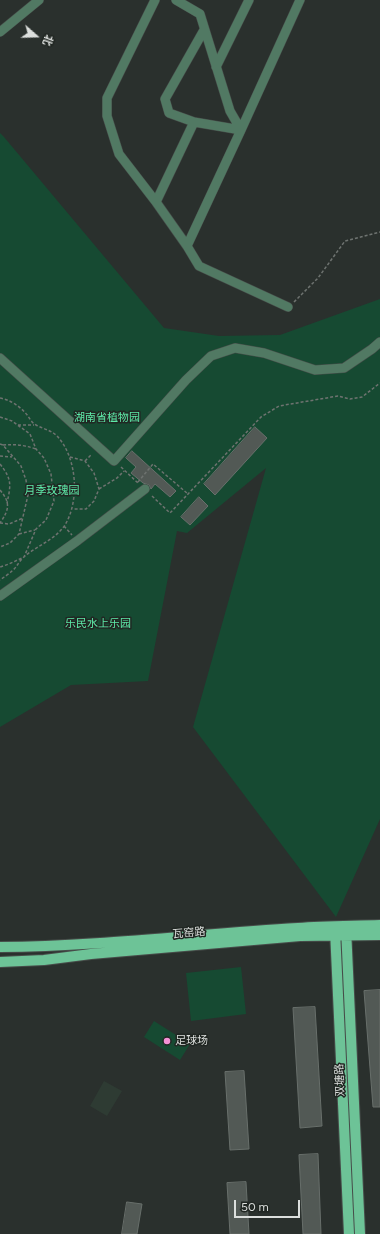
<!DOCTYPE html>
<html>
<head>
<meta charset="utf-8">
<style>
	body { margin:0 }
	#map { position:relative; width:380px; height:1234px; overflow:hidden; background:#2a302d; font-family:Figtree,"Noto Sans SC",sans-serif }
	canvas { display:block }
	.north { position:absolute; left:16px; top:16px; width:40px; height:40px; -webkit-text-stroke:3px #212723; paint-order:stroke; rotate:110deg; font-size:11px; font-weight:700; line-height:16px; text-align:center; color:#dcdfdd }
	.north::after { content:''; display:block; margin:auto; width:14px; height:18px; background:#dcdfdd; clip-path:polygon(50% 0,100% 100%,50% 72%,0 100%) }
	.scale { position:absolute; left:234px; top:1200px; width:66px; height:18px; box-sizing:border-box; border:2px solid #dcdfdd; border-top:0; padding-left:5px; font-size:12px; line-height:14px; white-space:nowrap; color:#dcdfdd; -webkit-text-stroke:3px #212723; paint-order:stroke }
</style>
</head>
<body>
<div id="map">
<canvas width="380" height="1234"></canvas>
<div class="north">北</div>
<div class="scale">50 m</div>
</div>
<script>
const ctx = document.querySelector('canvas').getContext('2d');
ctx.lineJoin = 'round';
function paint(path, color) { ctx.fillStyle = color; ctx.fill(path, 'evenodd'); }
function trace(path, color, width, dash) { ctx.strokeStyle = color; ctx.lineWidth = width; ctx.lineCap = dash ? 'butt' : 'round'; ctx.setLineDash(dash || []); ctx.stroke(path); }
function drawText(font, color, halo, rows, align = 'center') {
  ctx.font = font + ' Figtree,"Noto Sans SC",sans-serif'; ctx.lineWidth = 3; ctx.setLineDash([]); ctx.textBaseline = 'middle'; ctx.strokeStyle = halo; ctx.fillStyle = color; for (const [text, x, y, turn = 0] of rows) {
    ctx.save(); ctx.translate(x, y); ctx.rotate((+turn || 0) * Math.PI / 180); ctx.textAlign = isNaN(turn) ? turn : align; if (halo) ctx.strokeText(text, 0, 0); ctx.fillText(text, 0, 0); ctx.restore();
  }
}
paint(new Path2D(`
	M104,1081L122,1091L107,1116L90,1106Z`), '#2e3b33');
paint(new Path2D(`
	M0,133L4,137L164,328L219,336L280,335L380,299V819L336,917L193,727L266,468L187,533L177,531L148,681L71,685L0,727Z
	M241,967L246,1014L191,1021L186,973Z
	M154,1021L190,1044L180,1060L144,1037Z`), '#164a32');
const building = new Path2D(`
	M255,427L267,438L215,495L204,484Z
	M132,451L176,491L170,497L155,484L151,489L149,485L143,483L131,473L136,467L126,458Z
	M199,497L208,506L190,525L181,517Z
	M380,990V1107H373L364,991Z
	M315,1007L322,1126L300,1128L293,1008Z
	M244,1071L249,1149L230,1150L225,1072Z
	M318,1154L321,1234H303L299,1155Z
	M246,1182L249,1234H230L227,1183Z
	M127,1202L142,1204L137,1234H122Z`);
paint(building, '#525955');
trace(building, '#686f6b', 1);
const minor = new Path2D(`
	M155,0L107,98V116L119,154L156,202L187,246L199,266L288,307
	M0,32L39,0
	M216,67L249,0
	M194,122L169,113L165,99L204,30
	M156,202L194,122L241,130L230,111L200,14L176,0
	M187,246L241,130L300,0
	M0,358L114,461L186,380L211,356L235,348L264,353L315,370L344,368L372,349L380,342
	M0,596L77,541L145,489`);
const major = new Path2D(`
	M346,928L360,1234
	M335,930L349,1234
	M0,947C100,946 198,934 298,928C325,926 353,926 380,925
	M0,962L44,960L91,954L300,936L380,935`);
trace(minor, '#464c49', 10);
trace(major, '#464c49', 12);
trace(new Path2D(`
	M294,302L318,278L345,241L380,232
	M0,398C11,400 21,407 28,416C30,419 32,423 36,425C43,429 51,430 57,436C77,457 80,500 65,525C55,540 36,546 24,557C19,561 17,567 12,571C9,574 4,577 0,580
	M0,417L12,421L30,434L36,449L44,458L51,474L54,501L46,520L36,529L24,557L9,564L0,567
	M18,425H34
	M0,444L3,445L21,466L26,480L28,495L19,534L10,543L0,547
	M3,445C15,444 24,445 36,449
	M0,456L12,457
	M70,457L85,461L94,473L99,489L94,501L86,509H73
	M85,461L92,454
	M0,464C12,479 11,485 7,503
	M121,467L139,484
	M138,482L153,464L188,494
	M99,489L117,478L124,471
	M0,490C11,503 9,510 0,523
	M152,496L170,513L261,417L279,406L338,396L350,399L362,397L380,383
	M0,523L9,524L23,518
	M64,526L72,535
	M19,534L35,530`), '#6e7370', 1.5, [3, 2]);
trace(minor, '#517963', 9);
trace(major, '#6dc397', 10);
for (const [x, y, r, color] of [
	[167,1041,4,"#f391d5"]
]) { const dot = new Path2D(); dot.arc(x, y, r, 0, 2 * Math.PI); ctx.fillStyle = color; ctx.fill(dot); trace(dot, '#212723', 1.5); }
drawText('11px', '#5deaa8', '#212723', [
	["湖南省植物园",107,418],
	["月季玫瑰园",52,491],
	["乐民水上乐园",98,624]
]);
drawText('11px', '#dcdfdd', '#212723', [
	["瓦窑路",189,933,-5],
	["双塘路",340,1080,-92]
]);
drawText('11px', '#dcdfdd', '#212723', [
	["足球场",175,1041]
], 'left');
</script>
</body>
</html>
